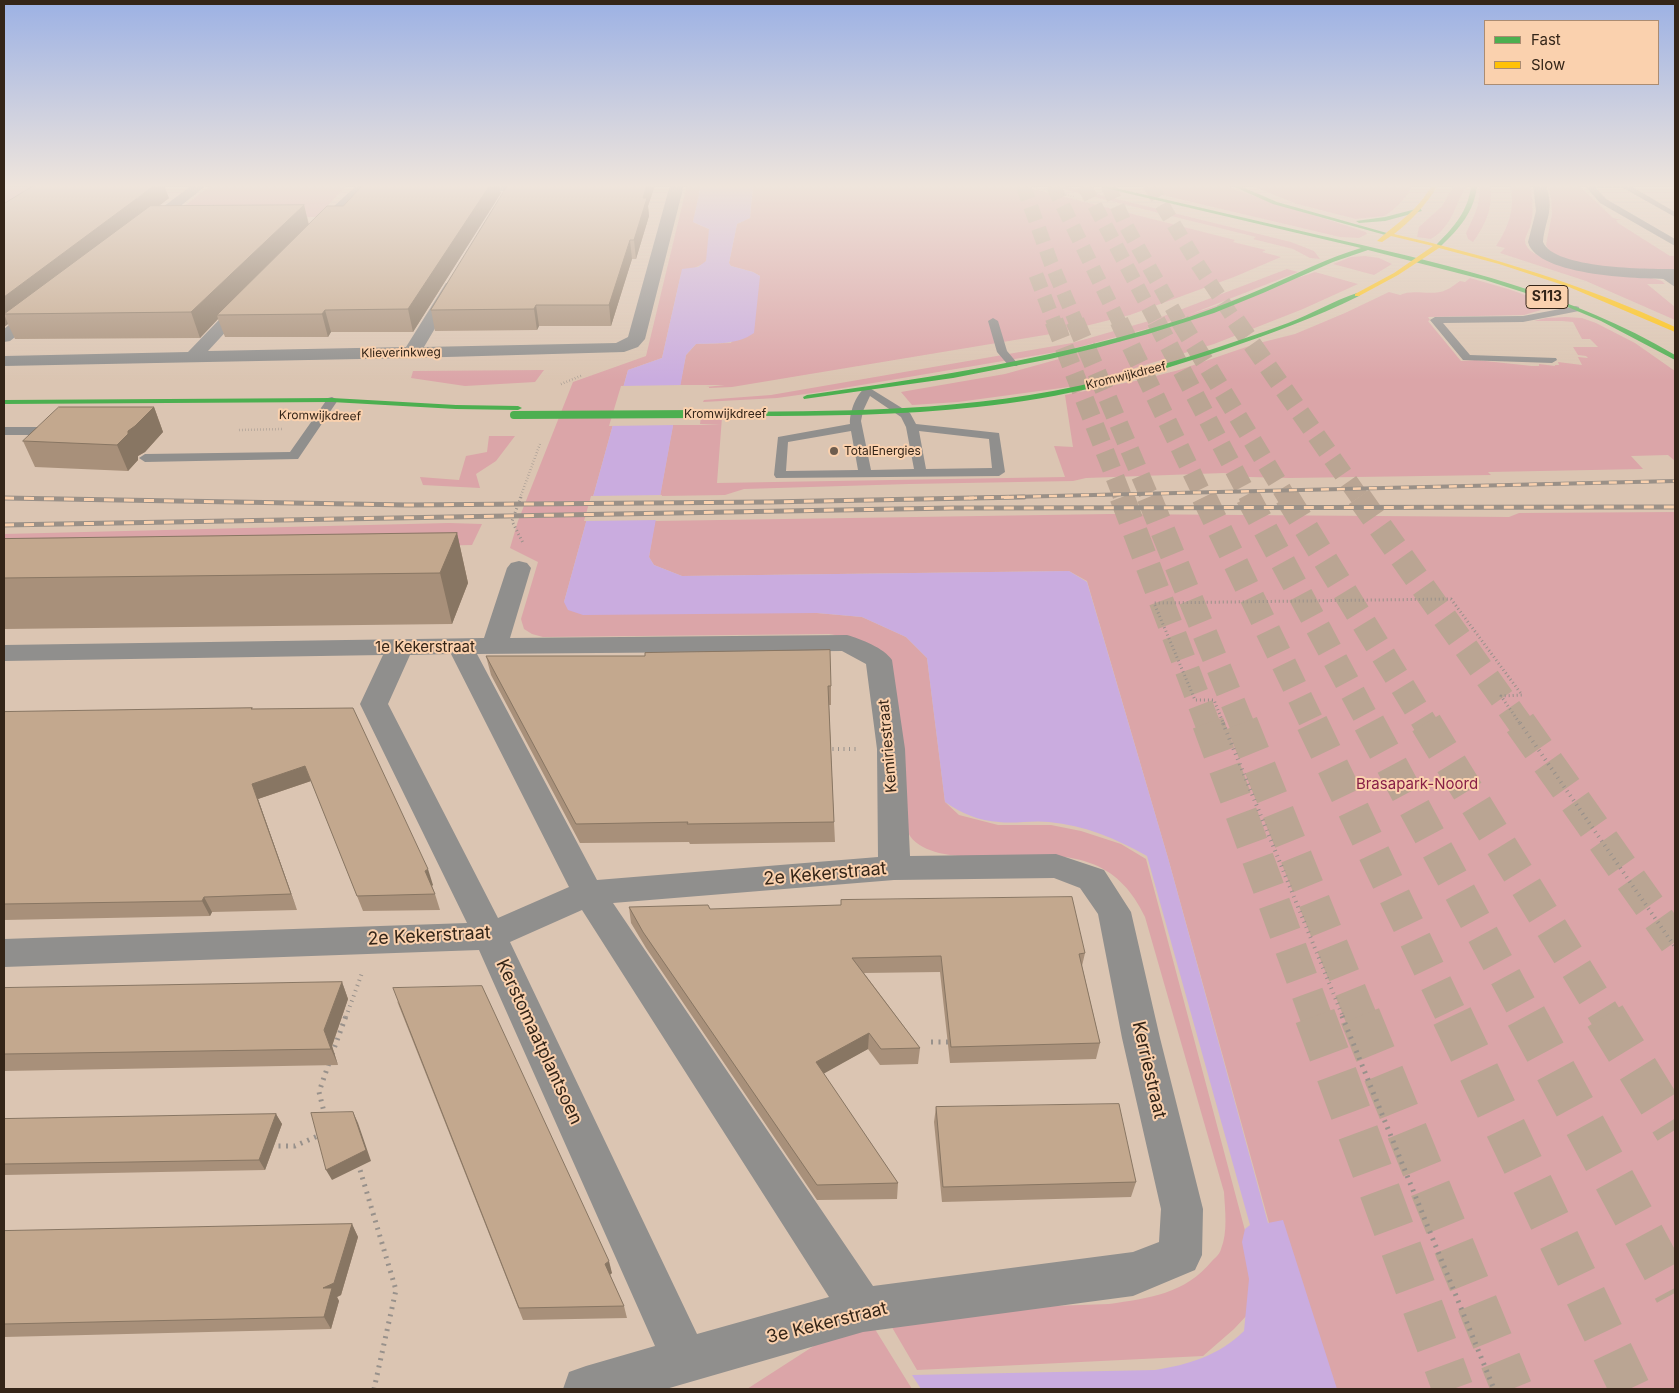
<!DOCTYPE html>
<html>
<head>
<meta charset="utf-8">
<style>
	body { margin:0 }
	#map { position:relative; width:1679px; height:1393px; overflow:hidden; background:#dbc5b2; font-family:Inter,sans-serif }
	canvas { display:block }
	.frame { position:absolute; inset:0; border:5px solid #342518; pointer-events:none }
	.legend { position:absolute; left:1484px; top:20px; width:175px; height:65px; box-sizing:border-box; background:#fad1ae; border:1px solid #ab8c72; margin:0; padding:6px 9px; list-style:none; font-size:15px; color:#342518 }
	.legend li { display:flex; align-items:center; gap:10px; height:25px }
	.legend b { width:25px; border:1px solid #ab8c72 }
</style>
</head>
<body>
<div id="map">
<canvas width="1679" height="1393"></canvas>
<div class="frame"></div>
<ul class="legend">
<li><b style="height:6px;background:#4caf50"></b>Fast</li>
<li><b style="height:6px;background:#ffc107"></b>Slow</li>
</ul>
</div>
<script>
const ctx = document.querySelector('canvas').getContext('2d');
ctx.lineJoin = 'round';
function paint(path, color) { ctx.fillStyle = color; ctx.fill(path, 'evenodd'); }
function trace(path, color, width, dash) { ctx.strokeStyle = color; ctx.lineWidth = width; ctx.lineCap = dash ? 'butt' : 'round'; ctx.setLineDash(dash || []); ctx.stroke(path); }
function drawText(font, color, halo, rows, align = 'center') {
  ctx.font = font + ' Inter,sans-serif'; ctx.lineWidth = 4; ctx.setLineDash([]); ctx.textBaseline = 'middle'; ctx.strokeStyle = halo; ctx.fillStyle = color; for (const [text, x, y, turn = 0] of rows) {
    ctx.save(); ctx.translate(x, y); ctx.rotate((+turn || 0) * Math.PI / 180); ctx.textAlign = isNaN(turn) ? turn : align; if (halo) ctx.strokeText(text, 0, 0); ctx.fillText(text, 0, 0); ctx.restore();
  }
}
paint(new Path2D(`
	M211,185H347L317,217L169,218Z
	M687,185H701L693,222L709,229L708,255L705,263L681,274L662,358L628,370L564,602L817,613L862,617L906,637L927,658L945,802L959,815L998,825H1051L1081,831L1121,844L1146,859L1263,1298L1234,1329L1203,1356L917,1370L883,1312L1109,1304C1149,1298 1185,1294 1212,1261C1215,1258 1220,1254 1221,1249C1228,1232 1225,1210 1224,1192L1145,917C1101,824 1015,869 939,853C928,850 916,845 910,836C907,832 906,826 904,822L891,674L847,637L829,634L543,637L532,634L524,629L521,619L538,562L510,548L518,521L573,382L646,356Z
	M753,185H1018L1235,240L1233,242L1266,250L1262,252L1281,257L1234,277L1130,315L1057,333L732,387L709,388V387H706L725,385H680L686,355L696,344L731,343L760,276L753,272L731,266L729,263L737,224L750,218Z
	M1046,185H1060L1291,242L1314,251L1320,259L1310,258L1293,249L1253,239L1256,237Z
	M1141,185H1226L1236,190L1366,232L1367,234L1359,238L1340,237L1141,190L1144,188Z
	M1249,185H1413C1407,197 1396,209 1384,216L1356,219L1297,204Z
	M1454,185H1468C1453,205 1455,224 1431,239L1417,237L1419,227L1442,206Z
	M1479,185H1490C1494,206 1485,226 1473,242L1468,239L1466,233C1474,216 1481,204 1479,185Z
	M1510,185H1530C1533,199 1534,214 1530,227C1528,233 1523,239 1526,245C1538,270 1635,270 1662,281L1665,284H1647L1675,307V320L1586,281L1500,253L1505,248L1496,246C1508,228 1516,208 1510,185Z
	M1548,185H1579L1613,218L1622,220H1616L1618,223L1670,256H1675V271C1651,270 1555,270 1546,245L1552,214L1551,199Z
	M43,186L4,210V187Z
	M1365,256L1379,258L1392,264L1374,275L1333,264L1351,257Z
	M1287,269L1298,272L1168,323L1068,350L820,392L777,398L703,402L704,400L771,395L1072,343L1156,319Z
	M1315,272L1358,284L1303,309L1214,344L1076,386L958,402L912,405L901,392L1005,374L1059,359Z
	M1470,278L1508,289L1551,304L1541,306L1543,308L1539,309L1541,310L1524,315L1428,317L1430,320L1428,321L1461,361L1476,360L1532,366H1539V364L1555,366V365H1559L1558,362L1582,365L1578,357L1588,358L1586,356L1578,355L1573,347H1598L1590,339H1582L1573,322L1562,321H1534L1546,318L1566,317L1582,318L1596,323L1635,343L1675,371V461L1668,455L1631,456L1643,469L1488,472L1491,475L1289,478L1250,477L1224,473L1086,478L1073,481L909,484L744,489L725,495L660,496L673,425H721L700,424L701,417H722L717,483L1065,477L1054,446L1073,447L1065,395L1140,380L1179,370L1255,344L1295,334L1345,313L1389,292L1400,295C1414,288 1431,297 1446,290C1451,288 1455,284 1460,281L1465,282Z
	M544,370L535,382L465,386L411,378L413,371Z
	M489,436H515L496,461L476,474L480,488L423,485L420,477L459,480L466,456L487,452Z
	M1675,512V1389H1315L1168,858L1087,581L1069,571L682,576L654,565L649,557L655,521L1110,514L1509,517L1519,513Z
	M449,523L482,524L472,545L99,553L4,567V534Z
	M865,1313L912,1389H747Z`), '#dba5a8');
paint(new Path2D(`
	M701,185H753L750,218L737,224L729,263L731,266L753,272L760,276L754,333C737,345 716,343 696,344L686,355L649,557L654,565L682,576L1069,571L1087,582L1168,858L1268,1223L1283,1220L1337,1389H921L912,1375L1155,1370C1188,1365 1220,1355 1244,1331L1249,1279L1242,1242L1245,1229L1250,1225L1147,856C1117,839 1084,825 1049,822C1032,820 1015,824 999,822C979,821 961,813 945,802L927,658L906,637L862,617L817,613L583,615L568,610L564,602L628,370L662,358L682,269L698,267L706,261L709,229L693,222Z`), '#caacdf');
paint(new Path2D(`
	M683,385L675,425L609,426L621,386Z
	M662,495L657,520L584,521L591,496Z`), '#dbc5b2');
trace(new Path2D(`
	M1023,185L1051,263L1076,322
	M1053,185L1119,322
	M1084,185L1156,322
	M1108,185L1125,224L1180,322
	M1150,185L1197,263L1236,322
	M1036,275L1054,322`), '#baa593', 15, [15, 8]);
trace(new Path2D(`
	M1054,321L1123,498
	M1075,321L1150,498
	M1119,321L1204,498
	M1156,321L1249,498
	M1180,321L1287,498
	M1236,321L1360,498`), '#baa593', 19, [19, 9]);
trace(new Path2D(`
	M1122,497L1208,725
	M1149,497L1242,725
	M1204,497L1313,725
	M1248,497L1370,725
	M1287,497L1426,725
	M1359,497L1521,725`), '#baa593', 25, [25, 12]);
trace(new Path2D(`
	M1208,723L1316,1017
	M1242,723L1361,1017
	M1312,723L1452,1017
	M1369,723L1527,1017
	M1426,723L1606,1017
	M1520,723L1675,942`), '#baa593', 32, [32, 16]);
trace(new Path2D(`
	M1315,1016L1453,1389
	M1360,1016L1512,1389
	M1452,1016L1630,1389
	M1526,1016L1675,1293
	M1605,1016L1675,1130`), '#baa593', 41, [41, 21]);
trace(new Path2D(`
	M4,185H20
	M1027,185L1075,197
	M1347,188L1349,185`), '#98918b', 2, [0.5, 2]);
trace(new Path2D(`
	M561,384L583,375
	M239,430L282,429
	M520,498L540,444`), '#98918b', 2.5, [0.5, 2.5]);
trace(new Path2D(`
	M521,497L512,521L523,543
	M1224,725L1214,700H1195L1154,603L1451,599L1522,695L1501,696L1521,725`), '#98918b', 3, [1, 3]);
trace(new Path2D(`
	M1223,723L1343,1017
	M1520,723L1675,947
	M827,749H858
	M346,1017L362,973`), '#98918b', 4, [1, 4.5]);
trace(new Path2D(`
	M1342,1016L1494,1389
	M931,1042H950
	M332,1054L346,1016
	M325,1116L319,1092L329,1063
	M271,1146H295L320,1135
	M358,1163L396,1290L374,1389`), '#98918b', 5, [2, 5.5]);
paint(new Path2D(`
	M1629,185L1675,212V217L1623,188H1596L1606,199L1675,239V246L1600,203L1585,186Z
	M1662,271L1675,280V287L1659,276L1657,274Z
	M1576,306L1579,307V311L1523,322L1443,323L1470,355L1556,358L1557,360L1552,363L1463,360L1430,320L1435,317L1523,316Z
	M993,318L998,321L1007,351L1018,364L1017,366H1009L997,352L988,321Z
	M868,387L910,413L916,424L999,433L1005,472L999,476L776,478L774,475L778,437L850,424C849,413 857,390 868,387ZM870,396L901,417L906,427L914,469L871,470L861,421L863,411ZM851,431L858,470L786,471L788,442ZM919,431L989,439L992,468L926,469Z
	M332,397L338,400L298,459L145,462L139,458L145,454L290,452L328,398Z
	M4,427H56L62,431L56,435H4Z`), '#908f8d');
paint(new Path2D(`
	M192,185H207L149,231H139L137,228L139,225Z
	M360,185H384L386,188L379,192L365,193L319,235H309L307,232L309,229L356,186Z
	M457,185H518L520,187L513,191H462L457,190Z
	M670,185H684L645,339L638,347L624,352L411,358L4,366V356L188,352L241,297H253L255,300L208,351L406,347L446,283H458L460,286L424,347L616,343L628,337Z
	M1533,185H1546C1555,211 1545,219 1543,242C1554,269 1648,269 1675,269V279C1645,279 1537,277 1528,242L1536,211Z
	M41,303L47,304L49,308L47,312L10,341L4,342V329L35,304Z
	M519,561L527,563L531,568L510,638L847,635C861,639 884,648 892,660L905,749L910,856L1056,854L1104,870L1131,912L1160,1038L1203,1209L1202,1255L1195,1270L1133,1296L863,1332L666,1389H563L569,1372L586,1366L655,1346L479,950L4,967V939L467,923L360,704L383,655L4,661V645L484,638L507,568L511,563ZM842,651L866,664L877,749L878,857L597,880L477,654ZM451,654L569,887L498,918L388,704L410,655ZM1054,878L1080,888L1098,914L1122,1038L1161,1209L1159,1242L1133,1252L873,1286L613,903L894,880ZM582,910L829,1297L697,1334L510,942Z`), '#908f8d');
paint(new Path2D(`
	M1092,185H1103C1182,203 1261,222 1340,240C1458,267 1570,293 1675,355V360L1601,321L1563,305L1485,280L1368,250L1333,262L1263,293L1214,313L1148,334L1100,347L1050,359L953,378L804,399L803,397L807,395C936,377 1064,357 1189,317C1215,308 1241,298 1266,287C1298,273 1328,258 1361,248Z
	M1230,185H1238L1277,202L1394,235L1389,236L1273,204Z
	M1471,185H1477C1475,211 1459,229 1441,246H1437V244C1454,227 1469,210 1471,185Z
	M1420,208L1422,211L1385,221L1359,223L1356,221L1385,217Z
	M1357,293L1360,295L1359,296C1315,318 1269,334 1223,350C1143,377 1061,399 977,407C886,417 794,416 702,416L698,414L702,412C837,411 972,413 1104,380C1166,365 1228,345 1288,323C1311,314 1333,301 1357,293Z
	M332,398L456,405L518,406L522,408L518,410L456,409L332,402L4,404V400Z`), '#4caf50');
paint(new Path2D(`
	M1432,185H1438C1426,205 1412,220 1394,234C1490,256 1585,285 1675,327V332L1569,287L1499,264L1439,248L1398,275L1359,296H1355V294L1394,273L1433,246L1391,236L1382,242L1377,241C1400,220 1415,214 1432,185Z`), '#ffc107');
const railFar1 = new Path2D(`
	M969,498L1675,481`);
const rail = new Path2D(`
	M4,498L408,505L768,502L1024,497
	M4,525L952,508L1675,507`);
trace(railFar1, '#9a9087', 4);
trace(rail, '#9a9087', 5);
trace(railFar1, '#fad1ae', 2.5, [8]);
trace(rail, '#fad1ae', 3, [10]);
trace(new Path2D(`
	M514,415L702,414`), '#4caf50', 8);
paint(new Path2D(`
	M508,185H655L648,206L649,216L636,259H632L611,326H539L537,330L435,331L431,310Z
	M501,193L413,332H331L328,337H225L218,319L200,338L15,339L8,324L4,327V204L169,198L159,206L304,205L309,224L343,206Z
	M154,407L163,432L145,452L138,456V460L128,471L35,467L23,441Z
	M457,533L468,583L452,624L4,629V539Z
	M486,656H645L831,686V705H829L834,822L835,842L690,844L689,842L580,843L491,675Z
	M252,708L253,709L433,885L432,886L435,894L440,910L363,911L311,781L258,799L297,910L212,912L210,916L4,920V712Z
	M629,907L710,909L1085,953L1082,966L1100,1043L1096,1059L950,1063L940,972L864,973L920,1048L918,1064L880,1065L868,1049L823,1073L898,1183L897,1199L817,1200L646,948L631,923Z
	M342,982L348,999L332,1046L338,1065L4,1071V988Z
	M397,1001L612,1273L610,1275L624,1306L627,1318L523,1320Z
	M936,1107L1136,1182L1131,1197L942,1202L934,1122Z
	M276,1114L282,1124L265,1170L4,1175V1119Z
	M352,1224L358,1237L341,1295L337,1297L339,1301L331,1329L4,1337V1231Z`), '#a8907a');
paint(new Path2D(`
	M155,185H164L169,198L20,314H4L8,324L4,327V297Z
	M490,185H499L501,193L413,332L408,309Z
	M647,185H655L648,206L649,216L636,259L634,240L643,198Z
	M304,205L309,227L217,315L218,319L200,338L191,312Z
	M630,240L632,259L611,326L609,305Z
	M536,305L539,326L537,330L534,309Z
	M325,310L331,332L328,337L322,314Z
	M154,407L163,432L145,452L138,456V460L128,471L117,445L128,431Z
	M457,533L468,583L452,624L440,573Z
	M305,766L311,781L258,799L297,910L291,894L252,784Z
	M428,869L433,885L430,887L425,871Z
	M204,897L212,912L210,916L202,901Z
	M342,982L348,999L332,1046L338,1065L331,1049L324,1030Z
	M869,1033L868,1049L816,1078V1062Z
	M353,1112L358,1123L371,1161L332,1180L326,1170Z
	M276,1114L282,1124L265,1170L259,1160Z
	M352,1224L358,1237L341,1295L337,1297L339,1301L331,1329L324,1317L323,1288Z
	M609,1261L612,1273L608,1276L605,1264Z`), '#887663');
const building = new Path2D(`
	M35,185H155L4,297V204Z
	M363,185H490L408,309L325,310L322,314L217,315L327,206H343Z
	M508,185H647L643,198H647L634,240H630L609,305H536L534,309L431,310Z
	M304,205L191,312L4,314L150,206Z
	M59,407H154L135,426L128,431V434L117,445L23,441Z
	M457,533L440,573L4,578V539Z
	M830,650L831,686H828L834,822L687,824L688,822L576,824L486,656H645V653Z
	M252,708L251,709L353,708L428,869L425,871L435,894L357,896L305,766L252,784L291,894L204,897L202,901L4,904V712Z
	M1072,897L1085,953L1079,954L1100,1043L951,1047L941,956L852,958L920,1048L881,1049L869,1033L816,1062L898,1183L817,1185L643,932L629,907L708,905L710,909L841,905V900Z
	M342,982L324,1030L331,1049L4,1054V988Z
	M482,986L609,1261L605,1264L624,1306L519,1308L393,988Z
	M1119,1104L1136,1182L943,1187L936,1107Z
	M353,1112L366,1150L326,1170L311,1113Z
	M276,1114L259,1160L4,1164V1119Z
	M352,1224L334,1283L323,1288H332L324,1317L4,1324V1231Z`);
paint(building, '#c3a88e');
trace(building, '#887663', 1);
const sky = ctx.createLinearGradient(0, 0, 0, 380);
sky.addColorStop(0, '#9cb1e4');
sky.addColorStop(0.49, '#efe5dc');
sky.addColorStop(1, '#efe5dc00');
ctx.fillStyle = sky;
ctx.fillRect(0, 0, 1679, 380);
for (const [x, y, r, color] of [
	[834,451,5,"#6e5d4e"]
]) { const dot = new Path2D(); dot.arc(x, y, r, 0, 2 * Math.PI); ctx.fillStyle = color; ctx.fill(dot); trace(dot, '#fad1ae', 2); }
drawText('12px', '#342518', '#fad1ae', [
	["Klieverinkweg",401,353,-1],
	["Kromwijkdreef",1126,376,-14],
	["Kromwijkdreef",725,414],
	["Kromwijkdreef",320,416,1]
]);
drawText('12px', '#342518', '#fad1ae', [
	["TotalEnergies",844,451]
], 'left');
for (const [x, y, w] of [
	[1547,297,42]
]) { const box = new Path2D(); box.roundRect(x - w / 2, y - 11.5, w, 23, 4); ctx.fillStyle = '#fad1ae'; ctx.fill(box); trace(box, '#342518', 1); }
drawText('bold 14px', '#342518', null, [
	["S113",1547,297]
]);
drawText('15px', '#342518', '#fad1ae', [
	["1e Kekerstraat",425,647],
	["Kemiriestraat",888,746,-95]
]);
drawText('15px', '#882047', '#fad1ae', [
	["Brasapark-Noord",1417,784]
]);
drawText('18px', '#342518', '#fad1ae', [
	["2e Kekerstraat",825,874,-5],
	["2e Kekerstraat",429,936,-3],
	["Kerstomaatplantsoen",539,1042,65],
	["Kerriestraat",1149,1070,77],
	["3e Kekerstraat",827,1323,-14]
]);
</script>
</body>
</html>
